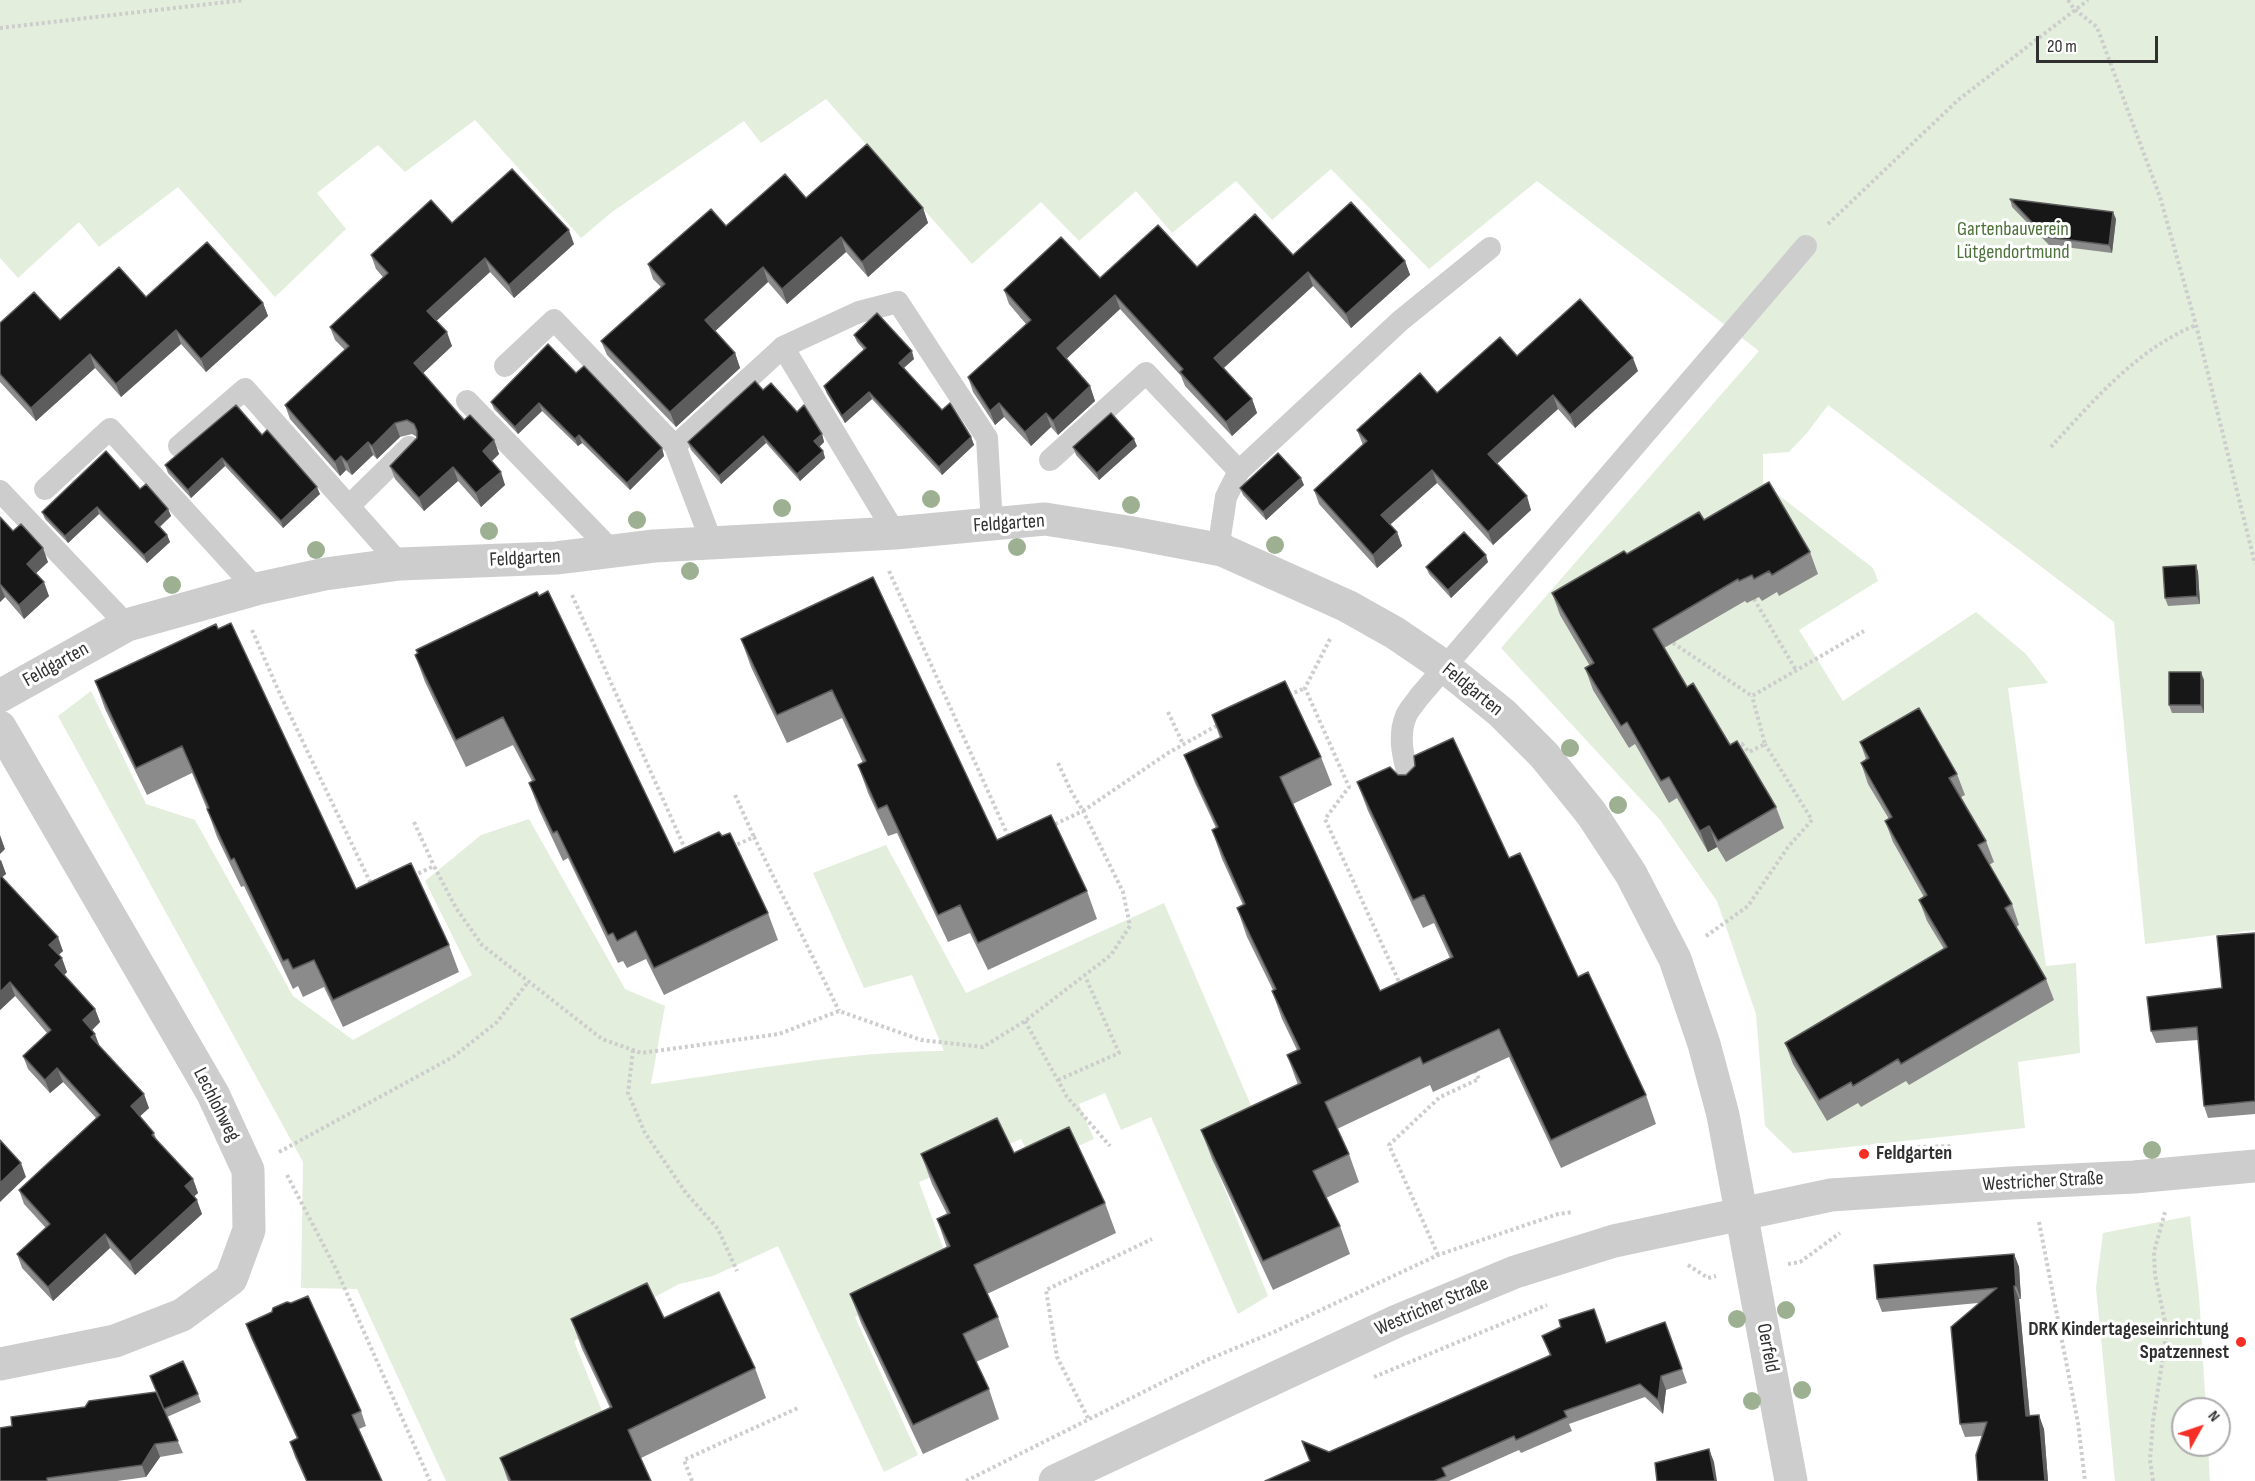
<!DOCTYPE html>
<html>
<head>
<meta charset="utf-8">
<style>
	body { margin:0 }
	#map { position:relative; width:2255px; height:1481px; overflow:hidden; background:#fff; font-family:"Sofia Sans Condensed",sans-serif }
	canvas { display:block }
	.north { position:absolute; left:2171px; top:1397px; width:60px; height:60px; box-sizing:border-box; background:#fff; border:2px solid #acacac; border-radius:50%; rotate:50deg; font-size:16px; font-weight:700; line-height:24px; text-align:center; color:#303030 }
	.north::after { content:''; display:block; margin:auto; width:21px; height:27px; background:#f52f25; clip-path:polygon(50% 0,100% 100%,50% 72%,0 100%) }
	.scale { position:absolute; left:2036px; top:36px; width:122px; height:27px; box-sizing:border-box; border:3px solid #303030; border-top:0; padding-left:8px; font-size:18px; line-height:21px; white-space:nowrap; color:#303030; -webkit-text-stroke:4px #fff; paint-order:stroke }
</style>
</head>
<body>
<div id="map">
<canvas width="2255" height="1481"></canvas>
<div class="north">N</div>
<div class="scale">20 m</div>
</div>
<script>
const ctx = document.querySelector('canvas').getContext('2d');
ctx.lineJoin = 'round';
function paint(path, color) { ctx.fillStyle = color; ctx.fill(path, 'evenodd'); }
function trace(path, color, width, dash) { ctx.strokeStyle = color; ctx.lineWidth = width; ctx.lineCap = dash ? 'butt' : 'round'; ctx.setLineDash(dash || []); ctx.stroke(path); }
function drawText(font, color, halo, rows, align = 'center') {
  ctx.font = font + ' "Sofia Sans Condensed",sans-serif'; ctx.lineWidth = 6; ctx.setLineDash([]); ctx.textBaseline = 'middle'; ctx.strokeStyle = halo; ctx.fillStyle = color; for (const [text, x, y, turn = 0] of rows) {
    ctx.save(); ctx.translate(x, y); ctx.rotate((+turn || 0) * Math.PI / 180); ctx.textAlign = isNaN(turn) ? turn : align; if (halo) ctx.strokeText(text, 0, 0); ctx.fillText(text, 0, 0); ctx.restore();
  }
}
paint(new Path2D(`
	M0,0H2255V930L2145,944L2114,622L1828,405L1807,433L1789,452L1763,454V483L1873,568L1878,581L1799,630L1843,701L1976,612L2026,654L2048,683L2008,688L2046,966L2076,963L2080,1053L2018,1062L2025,1128L1793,1153L1765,1126L1756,1014L1717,901L1660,820L1501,648L1759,351L1537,181L1429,269L1331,169L1272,220L1236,181L1172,233L1136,191L1079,241L1041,202L972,264L826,99L761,143L744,121L612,212L581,238L475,120L405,172L378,145L317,193L346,229L275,297L178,187L99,247L79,222L18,278L0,258Z
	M91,691L146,804L195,820L293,996L353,1040L472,975L425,881L481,835L529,819L625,989L665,1006L651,1084C747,1071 848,1051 944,1051L912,975L864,988L813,873L886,845L966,993L1164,903L1259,1124L1208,1148L1268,1296L1238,1314L1151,1117L1121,1130L1105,1093L1079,1104L1094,1139L1034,1166L1021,1139L919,1182L950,1267L855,1317L918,1455L884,1472L778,1246L713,1276L679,1284L574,1341L610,1431L505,1481H446L357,1289L301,1288L303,1162L58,716Z
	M2190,1216L2199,1295L2206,1409H2183V1445H2208L2210,1481H2115L2096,1288L2103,1233Z`), '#e4eedd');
trace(new Path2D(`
	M2068,0L2074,9L2097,27L2160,197L2196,325L2255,564
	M0,28L244,0
	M1828,224L1958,100L2088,0
	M2051,447C2093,401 2137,349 2196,325
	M889,571L1009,838
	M572,595L686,851
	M1754,599L1796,670
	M252,630L280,694L372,886
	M1330,639L1305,688L1349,787L1325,819L1400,984
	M1673,643L1752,696L1864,631
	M1289,695L1305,688
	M1168,712L1183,744
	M1736,746L1742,744L1749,752L1765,744L1752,696
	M1058,763L1071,791L1083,811L1168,753L1218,725
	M735,795L754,837
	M414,822L434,866
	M732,847L754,837L839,1011
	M413,876L434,866L456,908L482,945L602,1039L641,1053L779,1034L839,1011L921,1040L983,1047L1025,1021L1111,955L1130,926L1123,892L1083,811L1051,826
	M1706,936L1748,906L1788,847L1812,820L1765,744
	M1025,1021L1067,1097L1110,1146
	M633,1050L628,1093L645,1133L686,1193L718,1229L737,1271
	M1058,1080L1119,1053L1085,976
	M1912,1150L1919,1147L1952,1146
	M279,1152L453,1057L497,1022L528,982
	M287,1175L337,1271L430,1481
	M2039,1222L2078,1423L2085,1481
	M1438,1255L1389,1145L1440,1097L1479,1079L1474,1069
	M1788,1264L1800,1262L1840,1233
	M1688,1265L1708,1278L1716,1276
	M1374,1377L1547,1305
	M1088,1418L1057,1357L1046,1290L1152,1239
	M692,1481L684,1460L800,1407
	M966,1481L1207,1360L1274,1332L1438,1255L1558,1214L1573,1212
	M2153,1481L2150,1460L2153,1421L2167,1331L2155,1275L2154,1252L2165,1212`), '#cdcdcd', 4, [3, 3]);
trace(new Path2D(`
	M505,366L554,320L675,446L712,543
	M467,401L613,552
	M179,446L245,389L400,564
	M675,446L783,347
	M1050,460L1146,373L1239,471
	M45,489L110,429L256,589
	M0,491L127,625
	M349,506L409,447
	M895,533L783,347L859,312L898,302L987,438L992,525
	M1218,550L1226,497L1239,471L1400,321L1490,248
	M1412,790C1406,766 1396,740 1406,716C1409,709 1415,703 1419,697L1806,246`), '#cdcdcd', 22);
trace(new Path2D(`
	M0,696L127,625L256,589L325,574L400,564L556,558L654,546L895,533L1045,519L1127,532L1222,550L1347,606L1395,633L1445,667L1502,713L1544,755L1591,813L1631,874L1675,959L1704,1044L1723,1115L1791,1481
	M0,727L213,1094L248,1170L249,1230L231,1279L182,1315L115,1341L0,1364`), '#cdcdcd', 33);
trace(new Path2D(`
	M1055,1481L1397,1321L1515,1272L1614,1241L1831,1195L2011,1183L2134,1177L2255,1166`), '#cdcdcd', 33);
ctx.fillStyle = '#9db192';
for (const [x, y] of [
	[931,499],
	[1131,505],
	[782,508],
	[637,520],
	[489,531],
	[1275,545],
	[1017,547],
	[316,550],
	[690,571],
	[172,585],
	[1570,748],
	[1618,805],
	[2152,1150],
	[1786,1310],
	[1737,1319],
	[1802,1390],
	[1752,1401]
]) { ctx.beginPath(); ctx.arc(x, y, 9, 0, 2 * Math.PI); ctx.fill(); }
paint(new Path2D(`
	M806,198L923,208L928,223L868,277L846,252L787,304L768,282L715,331L735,353L740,368L676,427L607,355L601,341L661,287L653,279L648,264L726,226Z
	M2010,199L2116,219L2112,253L2049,245L2012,207Z
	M452,223L574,244L514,298L490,272L436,321L452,346L423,373L464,420L494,440L499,454L491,461L505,485L481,507L458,481L424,511L395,479L390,466L417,437L412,434L400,437L377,459L373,455L352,475L346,470L340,476L290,419L285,405L345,350L335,340L330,327L383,277L376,269L371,255Z
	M1293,255L1405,261L1410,275L1351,328L1313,286L1224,368L1252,399L1257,413L1232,436L1185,386L1181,376L1120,309L1066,359L1090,386L1095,401L1058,435L1051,427L1031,446L1004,417L995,425L973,392L968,377L1026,324L1009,304L1004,290Z
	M146,297L263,303L268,316L206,372L181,344L121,397L95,368L36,421L0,382V323L60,320Z
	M854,335L914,359L904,368L942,410L971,437L974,445L942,475L872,399L845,423L827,394L824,386L864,350L857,342Z
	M1517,356L1638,371L1575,428L1558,409L1497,464L1531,510L1493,545L1437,483L1390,525L1397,532L1402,546L1377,568L1319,504L1314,490L1363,445L1357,430Z
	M576,373L662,448L664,456L630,490L582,443L578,446L542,411L518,434L494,409L491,402Z
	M763,390L797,412L822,434L824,442L819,447L823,451L825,458L800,481L766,443L721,484L691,450L688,442Z
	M262,435L320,494L283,528L225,466L191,498L168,473L165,465Z
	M1137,446L1099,480L1076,455L1073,447Z
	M1304,485L1266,520L1243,495L1240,488Z
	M140,489L168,509L171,516L160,527L167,535L170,542L147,563L99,514L68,543L45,519L42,512Z
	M0,517L13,531L48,562L36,573L49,596L24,619L5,597L0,602Z
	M1704,520L1810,552L1818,574L1779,596L1777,592L1762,601L1759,597L1747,603L1745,601L1664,648L1687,687L1776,807L1784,828L1726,862L1717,847L1708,852L1677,798L1669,803L1635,744L1629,748L1593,690L1585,668L1590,666L1560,615L1552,593L1627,554Z
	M1488,562L1451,598L1429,574L1426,567Z
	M2196,565L2198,572L2200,604L2168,606L2165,598Z
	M873,577L997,840L1087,891L1097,919L988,970L970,933L948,942L897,833L888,836L868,793L858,765L863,763L842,718L787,743L751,667L741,639Z
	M537,592L674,853L722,836L768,913L778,940L664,995L646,959L627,968L623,961L618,963L568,858L563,861L539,810L529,783L532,781L513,745L466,767L425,682L415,655Z
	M216,624L356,889L449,945L459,972L343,1027L324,987L303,997L298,986L293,989L244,886L241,887L217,837L207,809L192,773L147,795L105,709L95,681Z
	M2204,680V713H2172L2169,705Z
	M1212,715L1321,757L1332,785L1293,804L1380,991L1450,958L1434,923L1423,928L1368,811L1357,782L1398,775L1509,858L1646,1095L1656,1124L1561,1168L1509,1057L1433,1092L1430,1085L1337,1129L1349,1154L1359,1182L1326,1198L1340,1226L1350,1254L1273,1290L1212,1159L1201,1130L1298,1085L1287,1055L1297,1050L1282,1019L1272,991L1273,990L1247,937L1237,908L1243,905L1222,859L1212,830L1216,828L1195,783L1184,755L1220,738Z
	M1860,742L1957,774L1965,795L1961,797L1986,841L1994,862L1989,865L2012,904L2019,925L2016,927L2046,979L2054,1000L1909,1085L1906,1081L1861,1107L1858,1103L1827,1121L1793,1064L1785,1043L1944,949L1927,921L1919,900L1924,897L1893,842L1885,821L1889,819L1868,784L1861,763L1866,759Z
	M0,859L6,874L2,877L63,951L58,955L67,972L64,975L95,1009L100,1022L92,1030L99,1046L149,1108L140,1116L154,1133L157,1141L193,1179L198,1193L194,1196L202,1214L135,1275L110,1248L53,1301L22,1268L17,1254L46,1228L24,1204L19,1190L96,1118L63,1082L50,1093L28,1069L23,1056L47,1033L15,996L0,1010Z
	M2255,933V1114L2208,1118L2204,1106L2198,1040L2156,1043L2151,1031L2222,988Z
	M1014,1153L1105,1203L1116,1233L987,1294L998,1317L1009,1347L976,1362L989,1389L999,1419L923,1454L861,1323L850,1294L947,1248L937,1219L947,1214L932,1184L921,1154Z
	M2014,1254L2019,1267L2021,1299H2019L2030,1416L2044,1429L2048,1481H1978L1982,1436L1965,1437L1960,1424L1978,1303L1882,1312L1877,1299Z
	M664,1318L755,1368L766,1398L641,1458L651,1481H508L500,1458L610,1408L582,1349L571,1319Z
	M1665,1322L1687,1383L1666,1390L1663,1414L1645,1397L1569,1424L1572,1431L1521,1453L1519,1450L1449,1481H1265L1550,1356L1542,1336L1606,1343Z
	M246,1324L361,1411L366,1426L359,1429L382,1481H306L295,1457L290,1442L297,1439L251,1338Z
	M198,1394L201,1402L167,1417L183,1453L160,1457L146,1477L117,1481H0L12,1426Z`), '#8b8b8b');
paint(new Path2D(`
	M923,208L928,223L868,277L862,262Z
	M2113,212L2116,219L2112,253L2109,245Z
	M569,230L574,244L514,298L509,285Z
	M841,237L846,252L787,304L782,289Z
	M485,258L490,272L432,325L427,311Z
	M1405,261L1410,275L1351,328L1346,314Z
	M763,267L768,282L711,335L705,320Z
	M1308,272L1313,286L1219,372L1214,358Z
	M1115,295L1120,309L1062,363L1057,348Z
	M263,303L268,316L206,372L201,359Z
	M176,330L181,344L121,397L116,384Z
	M447,332L452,346L419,377L414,363Z
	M912,351L914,359L901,370L899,363Z
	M735,353L740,368L676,427L670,412Z
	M90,354L95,368L36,421L31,408Z
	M1633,358L1638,371L1575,428L1570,415Z
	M1090,386L1095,401L1058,435L1053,421Z
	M869,392L872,399L845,423L842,416Z
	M1553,395L1558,409L1493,467L1488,454Z
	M1252,399L1257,413L1232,436L1226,422Z
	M539,403L542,411L518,434L515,427Z
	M999,403L1004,417L995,425L990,411Z
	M1046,413L1051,427L1031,446L1025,432Z
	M395,423L400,437L377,459L372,446Z
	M822,434L824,442L817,449L814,441Z
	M579,435L582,443L578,446L575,439Z
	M763,436L766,443L721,484L719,476Z
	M971,437L974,445L942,475L939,467Z
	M1134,439L1137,446L1099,480L1097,473Z
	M494,440L499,454L488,465L483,451Z
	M368,442L373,455L352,475L347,462Z
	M662,448L664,456L630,490L627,483Z
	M823,451L825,458L800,481L797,474Z
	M341,456L346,470L340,476L335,462Z
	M222,458L225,466L191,498L188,490Z
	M453,467L458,481L424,511L419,498Z
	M1432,470L1437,483L1386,528L1381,515Z
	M501,472L505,485L481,507L476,493Z
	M1301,478L1304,485L1266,520L1263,512Z
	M317,487L320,494L283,528L281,521Z
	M1527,496L1531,510L1493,545L1488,532Z
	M97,507L99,514L68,543L65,536Z
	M168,509L171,516L157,529L155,522Z
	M1397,532L1402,546L1377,568L1373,555Z
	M167,535L170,542L147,563L144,555Z
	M43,548L48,562L32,577L27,564Z
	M1486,555L1488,562L1451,598L1448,590Z
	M2196,565L2198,572L2200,604L2197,596Z
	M44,582L49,596L24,619L19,605Z
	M0,585L5,597L0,602Z
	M2201,672L2204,680V713L2201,705Z
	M1709,826L1717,847L1708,852L1700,831Z
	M0,835L5,849L0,854Z
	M1,860L6,874L0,879V861Z
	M58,937L63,951L54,959L49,945Z
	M62,958L67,972L60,979L55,965Z
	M10,982L15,996L0,1010V992Z
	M95,1009L100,1022L88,1034L83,1020Z
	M95,1034L100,1047L91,1037Z
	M57,1068L63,1082L50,1093L45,1080Z
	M144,1094L149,1108L136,1120L131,1106Z
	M21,1163L26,1177L0,1202V1183Z
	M193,1179L198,1193L190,1200L185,1186Z
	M197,1200L202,1214L135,1275L130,1262Z
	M105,1234L110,1248L53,1301L48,1287Z
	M2014,1254L2019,1267L2021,1299L2016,1286Z
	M2014,1286L2019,1299L2031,1430L2026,1416Z
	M1661,1376L1666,1390L1663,1414L1658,1400Z
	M2039,1415L2044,1429L2048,1481H2045Z
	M155,1444L160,1457L146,1477L142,1465Z
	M1709,1449L1714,1462L1717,1481H1715Z`), '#5d5d5d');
const building = new Path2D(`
	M867,144L923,208L862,262L841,237L782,289L763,267L705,320L735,353L670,412L601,341L665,284L648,264L711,209L726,226L785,174L806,198Z
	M512,169L569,230L509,285L485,258L427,311L447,332L414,363L464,420L470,415L494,440L483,451L501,472L476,493L453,467L419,498L390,466L417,438V431L414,424L407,420L395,423L372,446L368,442L347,462L341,456L335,462L285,405L349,346L330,327L388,273L371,255L431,200L452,223Z
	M2010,199L2113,212L2109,245L2046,237Z
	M1351,202L1405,261L1346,314L1308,272L1214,358L1252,399L1226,422L1180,372L1183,369L1115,295L1057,348L1090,386L1053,421L1046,413L1025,432L999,403L990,411L968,377L1031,320L1004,290L1061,237L1100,278L1158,225L1197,267L1255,214L1293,255Z
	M207,242L263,303L201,359L176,330L116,384L90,354L31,408L0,374V323L34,292L60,320L119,267L146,297Z
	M1580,299L1633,358L1570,415L1553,395L1488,454L1527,496L1488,532L1432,470L1381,515L1397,532L1373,555L1314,490L1367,441L1357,430L1420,373L1437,393L1500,337L1517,356Z
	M877,313L912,351L899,363L942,410L950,403L971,437L939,467L869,392L842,416L824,386L866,348L854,335Z
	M548,344L576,373L584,366L662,448L627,483L579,435L575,439L539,403L515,427L491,402Z
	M755,381L763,390L771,383L797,412L804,405L822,434L814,441L823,451L797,474L763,436L719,476L688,442Z
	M236,405L262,435L267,430L317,487L281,521L222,458L188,490L165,465Z
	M1111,413L1134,439L1097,473L1073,447Z
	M106,451L140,489L146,484L168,509L155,522L167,535L144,555L97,507L65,536L42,512Z
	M1278,453L1301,478L1263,512L1240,488Z
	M1769,482L1810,552L1772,575L1769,571L1754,579L1752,575L1739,581L1738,579L1653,629L1687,687L1693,683L1730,745L1737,741L1776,807L1718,841L1709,826L1700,831L1669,777L1661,781L1627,722L1621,726L1585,668L1594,663L1552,593L1624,551L1627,554L1699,512L1704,520Z
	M0,517L13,531L21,524L43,548L27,564L44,582L19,605L0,584Z
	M1464,532L1486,555L1448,590L1426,567Z
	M2196,565L2197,596L2165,598L2163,567Z
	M873,577L997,840L1051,815L1087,891L978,943L960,905L938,915L887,805L878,809L858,765L866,761L832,690L777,715L741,639Z
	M548,591L674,853L719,832L722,836L730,833L768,913L654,968L636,931L617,941L613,933L608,935L557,831L553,833L529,783L535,780L503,717L456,740L415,655L418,653L416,650L537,592L539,596Z
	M231,623L356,889L411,863L449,945L333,1000L314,960L293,969L288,959L283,961L234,858L231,860L207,809L209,808L182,746L136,768L95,681L216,624L218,629Z
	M2169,672H2201V705H2169Z
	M1285,681L1321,757L1280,777L1380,991L1453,957L1424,895L1413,900L1357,782L1390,767L1398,775H1406L1415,766L1414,756L1453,738L1509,858L1520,853L1578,977L1588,972L1646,1095L1551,1140L1499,1029L1423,1064L1420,1057L1325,1102L1349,1154L1313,1171L1340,1226L1263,1261L1201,1130L1301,1083L1287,1055L1300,1049L1272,991L1276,989L1237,908L1245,904L1212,830L1218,827L1184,755L1222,737L1212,715Z
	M1919,708L1957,774L1949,778L1986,841L1978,845L2012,904L2005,908L2046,979L1901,1064L1898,1059L1853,1086L1851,1082L1819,1100L1785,1043L1947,947L1919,900L1927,895L1885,821L1892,817L1861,763L1869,758L1860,742Z
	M0,875L58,937L49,945L62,958L55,965L95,1009L83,1020L95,1034L91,1037L144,1094L131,1106L154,1133L152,1135L193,1179L185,1186L197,1200L130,1262L105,1234L48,1287L17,1254L50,1224L19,1190L100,1115L57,1068L45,1080L23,1056L51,1030L10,982L0,992Z
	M2255,933V1101L2204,1106L2197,1027L2151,1031L2147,997L2222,988L2217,936Z
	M997,1118L1014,1153L1069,1127L1105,1203L974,1265L998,1317L963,1334L989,1389L913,1425L850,1294L950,1246L937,1219L950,1213L921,1154Z
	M0,1140L21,1163L0,1183Z
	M2014,1254L2016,1286H2014L2026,1416L2039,1415L2045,1481H1978L1976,1455L1987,1422L1960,1424L1951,1327L1997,1288L1877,1299L1874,1265Z
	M647,1283L664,1318L719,1292L755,1368L628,1430L651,1481H511L500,1458L612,1407L571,1319Z
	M308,1296L361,1411L352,1415L382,1481H307L290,1442L298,1438L246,1324L272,1312L273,1308L287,1302L291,1303Z
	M1594,1309L1606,1343L1665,1322L1682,1369L1661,1376L1658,1400L1640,1384L1564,1411L1567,1417L1516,1440L1514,1436L1442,1468L1446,1476L1434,1481H1265L1310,1461L1302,1441L1329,1452L1551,1355L1542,1336L1561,1327L1559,1320Z
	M183,1361L198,1394L164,1409L150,1376Z
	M156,1392L178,1441L155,1444L142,1465L47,1478V1481H0V1428L12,1426L11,1417L85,1407L89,1401Z
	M1709,1449L1715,1481H1657L1655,1463Z`);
paint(building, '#171717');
trace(building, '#5d5d5d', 1.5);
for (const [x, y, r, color] of [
	[1864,1154,6,"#f52f25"],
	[2241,1342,6,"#f52f25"]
]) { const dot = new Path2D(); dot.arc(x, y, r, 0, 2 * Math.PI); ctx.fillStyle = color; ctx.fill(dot); trace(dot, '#fff', 2); }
drawText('20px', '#4c7139', '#fff', [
	["Gartenbauverein",2013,230],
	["Lütgendortmund",2013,253]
]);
drawText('20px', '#303030', '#fff', [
	["Feldgarten",1009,524,-4],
	["Feldgarten",525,559,-3],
	["Feldgarten",56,665,-29],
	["Feldgarten",1472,690,39],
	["Lechlohweg",216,1105,63],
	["Westricher Straße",2043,1182,-3],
	["Westricher Straße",1432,1307,-23],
	["Oerfeld",1767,1348,79]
]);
drawText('bold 20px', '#303030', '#fff', [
	["Feldgarten",1876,1154],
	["DRK Kindertageseinrichtung",2229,1330,"right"],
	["Spatzennest",2229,1353,"right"]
], 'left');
</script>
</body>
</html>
